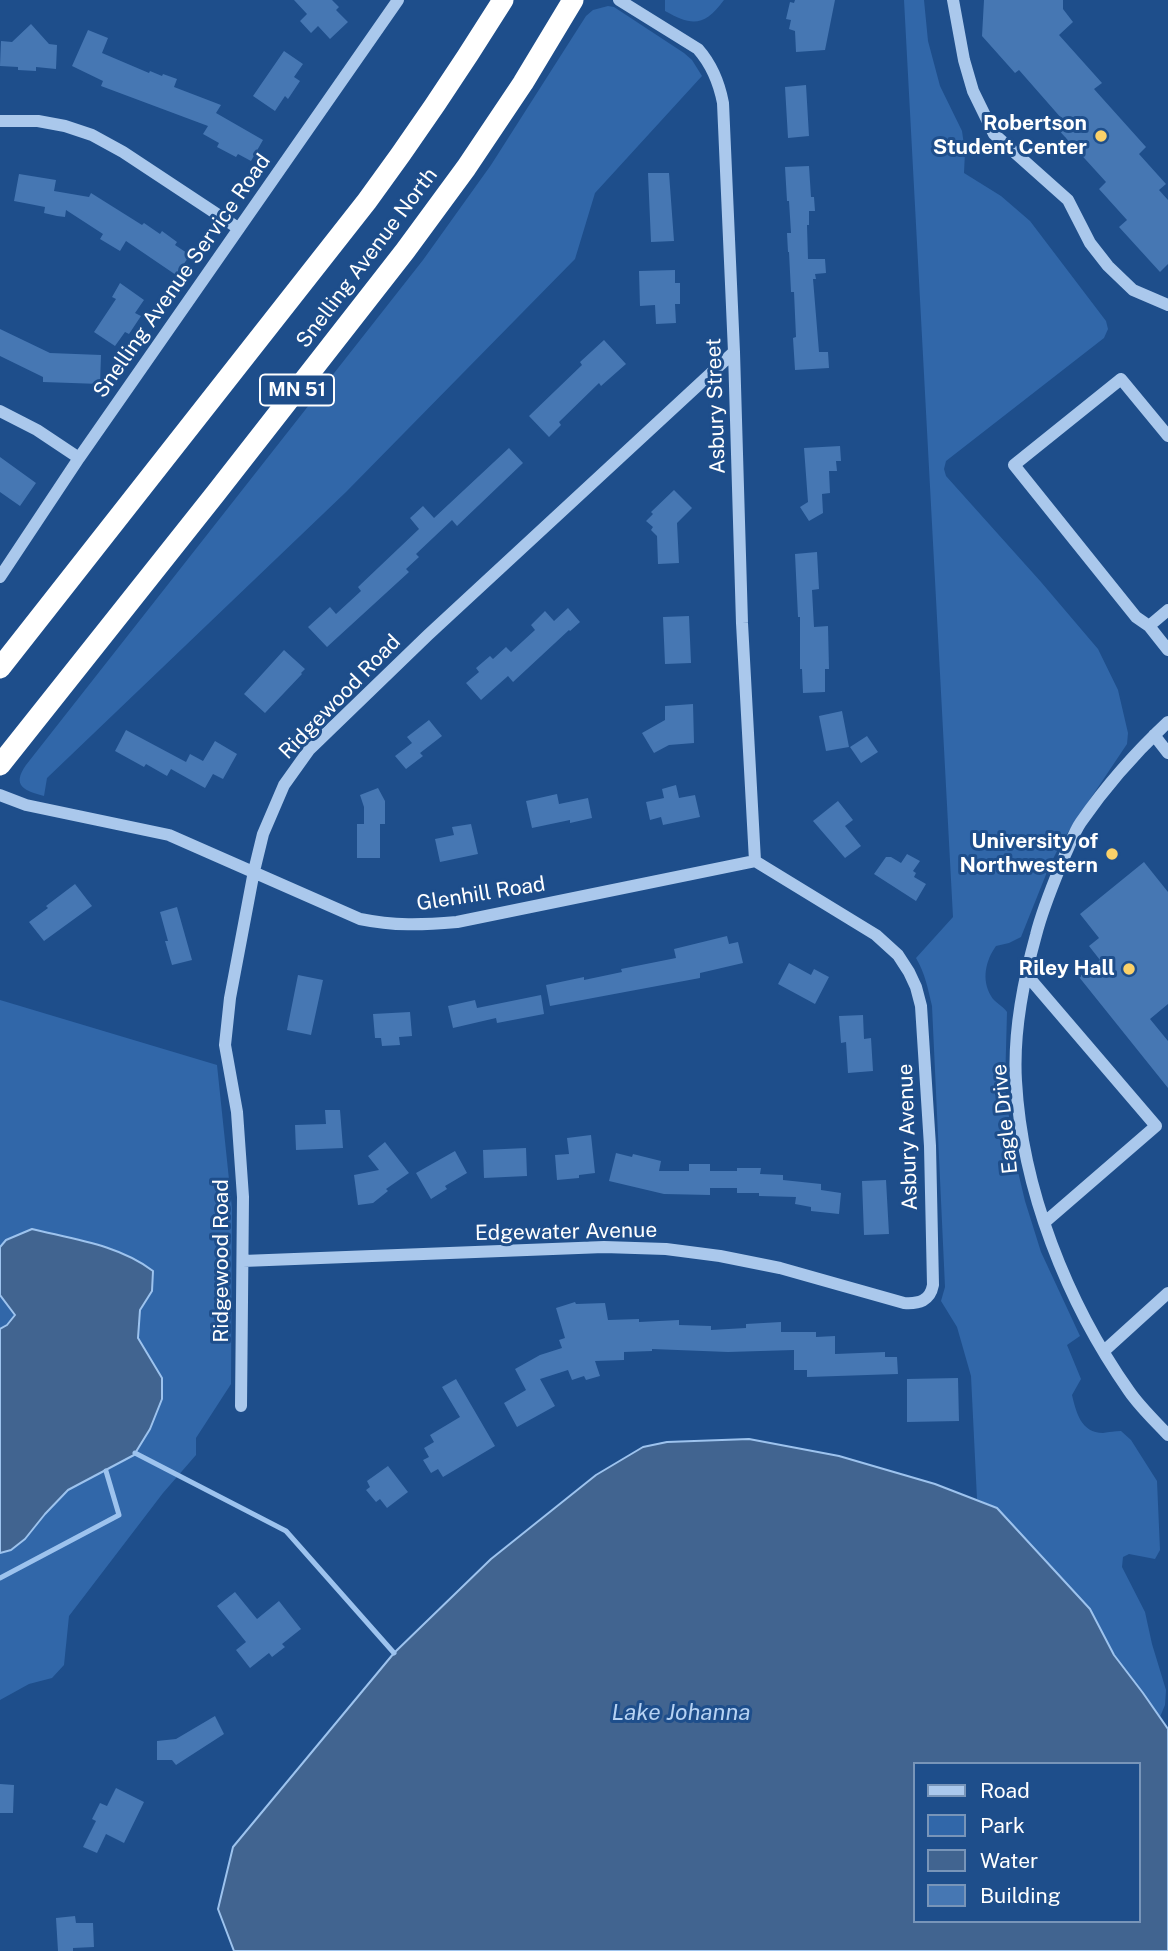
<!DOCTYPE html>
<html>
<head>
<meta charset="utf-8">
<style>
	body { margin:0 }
	#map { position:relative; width:1168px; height:1951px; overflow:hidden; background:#1e4e8b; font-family:"Public Sans",sans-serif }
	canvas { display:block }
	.legend { position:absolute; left:913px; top:1762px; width:228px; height:161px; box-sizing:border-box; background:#1e4e8b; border:2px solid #7895b9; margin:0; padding:9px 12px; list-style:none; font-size:21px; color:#fff }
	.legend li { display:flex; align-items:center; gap:14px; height:35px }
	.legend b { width:35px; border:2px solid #7895b9 }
</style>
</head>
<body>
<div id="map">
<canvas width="1168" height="1951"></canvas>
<ul class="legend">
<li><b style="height:9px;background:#aac8ec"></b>Road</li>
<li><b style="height:19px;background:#3167a9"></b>Park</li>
<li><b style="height:19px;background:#416490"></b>Water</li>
<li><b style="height:19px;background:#4677b3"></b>Building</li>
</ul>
</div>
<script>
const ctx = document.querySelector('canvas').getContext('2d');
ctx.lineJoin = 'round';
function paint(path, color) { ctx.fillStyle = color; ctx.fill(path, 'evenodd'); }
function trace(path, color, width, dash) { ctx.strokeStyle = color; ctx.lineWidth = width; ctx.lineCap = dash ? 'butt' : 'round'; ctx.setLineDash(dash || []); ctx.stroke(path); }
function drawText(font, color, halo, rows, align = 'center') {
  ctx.font = font + ' "Public Sans",sans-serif'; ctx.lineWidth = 6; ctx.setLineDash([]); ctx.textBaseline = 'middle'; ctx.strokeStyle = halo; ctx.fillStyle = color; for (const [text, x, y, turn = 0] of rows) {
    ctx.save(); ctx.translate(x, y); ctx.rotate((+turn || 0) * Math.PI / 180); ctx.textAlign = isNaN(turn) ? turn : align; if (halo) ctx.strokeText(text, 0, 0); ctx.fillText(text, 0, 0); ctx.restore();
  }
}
paint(new Path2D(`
	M665,0H724C704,27 692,26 665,11Z
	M904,0H924L928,41L940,86L962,131L965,152L964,173L1001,196L1030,221L1106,321L1108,329L1104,338L946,461L944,469L946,476L1041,582L1098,649L1118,690L1128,733L1127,744L1062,841L1049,867L1021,937L1009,943L996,946C986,960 981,979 991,996C995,1003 1002,1005 1007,1012L1005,1086L1014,1155L1025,1201L1041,1252L1080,1336L1067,1345L1081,1379L1072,1395C1076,1412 1081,1433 1103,1433C1109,1432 1115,1431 1121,1431L1131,1440L1157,1481L1160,1550L1155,1559L1129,1554L1123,1557L1122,1567L1145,1612L1152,1644L1166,1690L1165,1705L1160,1717L1114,1655L1090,1609L997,1508L977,1499L971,1376L957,1327L941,1301L945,1287L932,1006C928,989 925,973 916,958L953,917Z
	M608,6L614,7L684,53L692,60L702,76L595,193L575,259L346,492L47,778L44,796C25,791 11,786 26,765L423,260L491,165L586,16L593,10Z
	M0,1000L217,1065L232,1208L231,1384L196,1438V1455L163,1493L69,1616L64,1665L52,1678L29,1684L0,1700Z`), '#3167a9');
const water = new Path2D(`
	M32,1229C73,1239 119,1245 153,1271L152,1291L140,1310L138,1338L162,1378V1399L150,1429L134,1455L68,1490L45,1514L25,1539L11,1550L0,1553V1329L7,1325L15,1315L0,1295V1247L6,1240Z
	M749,1439L839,1456L935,1484L997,1508L1090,1609L1114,1655L1143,1693L1168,1729V1951H234L218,1909L233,1847L394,1653L491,1559L596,1475L643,1447L667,1442ZM914,1764H1138V1921H914Z`);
paint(water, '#416490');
trace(water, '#9dc3ee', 2);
trace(new Path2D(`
	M135,1453L286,1531L394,1653
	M0,1578L119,1515L106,1471`), '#9dc3ee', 5);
paint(new Path2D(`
	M294,0H332L339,7L336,10L348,22L330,39L318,26L311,33L300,21L307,14Z
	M795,0H835L825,50L796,52L795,31L789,29L791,20L786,19L790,2L794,3Z
	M984,0H1063V9L1073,22L1059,35L1102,83L1094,89L1146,147L1139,154L1166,184L1159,190L1168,200V264L1160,272L1119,227L1127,220L1099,189L1106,182L1055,126L1062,119L1019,70L1015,73L982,36Z
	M31,24L49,44L57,45L56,69L36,67V71L18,70V67L0,66L1,41L12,42Z
	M88,30L108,38L102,53L149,73L150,71L162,76L163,74L177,79L174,87L221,105L216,113L263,140L251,161L238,154L236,157L217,147L219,143L203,134L208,126L101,86L103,81L72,66Z
	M284,51L303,64L294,77L300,81L288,99L285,96L275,111L253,96Z
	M806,85L809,136L788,138L785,87Z
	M809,166L811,197H814L815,211H809V225H807L808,259H825L826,273L815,274L816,279H813L819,352H828L829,368L795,370L793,338L796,337L794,292H791L789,252H788L787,233H791L789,201H787L785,167Z
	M648,173H669L674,241L651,242Z
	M19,174L56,180L54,191L89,197L91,193L142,225L144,223L160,234L162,231L177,242L175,245L190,255L176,275L126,241L120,251L100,239L103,234L66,210L65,217L57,216L44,213L45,207L14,201Z
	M675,270V283H680V304H675L676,323L656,324L655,305L640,306L639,271Z
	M120,283L144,300L135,313L141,316L129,334L125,332L115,346L94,332L116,299L112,297Z
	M0,329L50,353L101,355L100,384L43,382V377L0,356Z
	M604,340L626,364L601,386L599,383L559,422L561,425L549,437L529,416L582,365L580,362Z
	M840,446L841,461H836L837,471H829L830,493L822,494L823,513L809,521L800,507L808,502L804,448Z
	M509,448L523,463L457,526L452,520L416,554L419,557L406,569L409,572L327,647L308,627L330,607L336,614L361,591L358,587L419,529L410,518L423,506L434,518Z
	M0,457L36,483L20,506L0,492Z
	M674,490L692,508L677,523L679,563L658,564L657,536L651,530L653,527L646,521L653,514L651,512Z
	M817,552L819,589L812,590L814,627L828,626L829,669H825V692L803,693L802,669H800V617H798L795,554Z
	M568,608L580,622L570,631L569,630L513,682L508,676L481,700L466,683L479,672L476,668L490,656L493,659L506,647L511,652L535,630L531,625L545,611L554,621Z
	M689,616L691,663L665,664L663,617Z
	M284,650L305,669L301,673L302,674L265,713L244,694Z
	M693,704L694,743L669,745L654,753L642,733L665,720V706Z
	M842,711L849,747L826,751L819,716Z
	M429,720L442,736L420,753L423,756L406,769L395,756L412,743L407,737Z
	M126,730L186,762L190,754L203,761L215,741L237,754L223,779L213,774L205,788L171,769L167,776L146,764L144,767L115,751Z
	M867,736L878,752L861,763L850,747Z
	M676,785L679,798L695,795L700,817L663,825L661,817L650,820L646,802L664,798L662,789Z
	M378,788L385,801V824H380V858H357V824H364V807L360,795Z
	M557,794L559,804L588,798L592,818L570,823V820L532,828L526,801Z
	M838,801L853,820L845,826L861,846L845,858L813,821Z
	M471,824L478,854L440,862L435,839L454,835L452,827Z
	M907,854L920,861L913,871L916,873L914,877L926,884L916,901L874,874L886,857H891L901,863Z
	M1144,862L1168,892V1004L1150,1019L1168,1041V1088L1079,977L1100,960L1089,946L1099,938L1080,914Z
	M75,884L92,906L44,941L29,922L48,908L46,906Z
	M177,907L192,960L172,965L165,941H168L160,912Z
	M727,936L729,944L738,942L743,963L700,973V978L550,1006L546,985L584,977V980L622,972L621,969L676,958L674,949Z
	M789,963L811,975L814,969L829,977L815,1004L778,984Z
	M298,975L323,980L311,1035L287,1030Z
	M541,995L544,1014L497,1023L496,1018L453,1028L448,1006L475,1000L477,1008Z
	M410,1012L412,1036L399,1037L400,1045L382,1046L381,1038H375L373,1014Z
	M863,1015L864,1039L871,1038L873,1071L848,1073L846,1042L841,1043L839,1016Z
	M325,1110H340L343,1148L296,1150L295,1125L326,1124Z
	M591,1135L595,1173L579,1175V1178L557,1180L555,1155L569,1154L567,1138Z
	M385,1142L409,1173L386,1189L388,1191L373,1203L358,1205L354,1175L379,1170L368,1156Z
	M526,1148L527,1176L484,1178L483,1150Z
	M455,1151L467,1173L445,1186L447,1189L431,1199L416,1173Z
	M616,1153L632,1157L633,1154L661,1161L659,1171H689V1164H710V1171H737V1168H761L760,1174L783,1175V1180L821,1184V1190L841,1193L839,1214L811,1211V1207L795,1204L796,1197L759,1196V1193H737V1188H710V1195L664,1194L609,1181Z
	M886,1180L889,1234L864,1235L862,1181Z
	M575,1302L576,1304L605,1303L608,1320L639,1319V1322L679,1320V1325L711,1326V1330L746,1328V1324L781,1322V1332H816V1337L835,1336V1354L885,1352V1357H897L898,1374L807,1377V1370H794V1350L728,1352L652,1349V1351L624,1352V1360L595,1361L600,1376L586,1380L584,1376L572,1380L568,1370L540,1379L555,1406L517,1427L504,1403L526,1390L515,1369L540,1355L562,1348L559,1340L565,1338L556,1308Z
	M958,1378L959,1421L907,1422V1379Z
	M456,1379L495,1446L443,1477L438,1469L431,1473L423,1460L429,1457L424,1448L434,1442L430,1435L460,1417L442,1387Z
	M388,1466L408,1492L387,1508L380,1499L376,1502L366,1490L370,1487L367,1481Z
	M235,1592L257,1619L279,1601L301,1629L282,1644L285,1647L272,1657L269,1653L250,1668L236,1650L246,1642L217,1606Z
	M215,1716L224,1734L176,1765L172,1760H157V1741L176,1739Z
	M0,1784L14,1785L13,1813H0Z
	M116,1788L144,1802L124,1843L106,1834L97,1853L83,1847L96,1821L92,1819L100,1803L107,1806Z
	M75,1916L76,1923H93L94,1947L73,1948V1951H58L56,1918Z`), '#4677b3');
trace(new Path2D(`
	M619,0L698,49C712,65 719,82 723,103L734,352L742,623L755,861
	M953,0L964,60L973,91L994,134L1068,200L1090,243L1108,266L1133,290L1168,305
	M0,121H38L65,126L92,135L123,152L238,228
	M0,411L37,430L79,458
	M1168,436L1121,379L1014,465L1136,617L1149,626L1168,650
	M0,577L79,458L398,0
	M1149,626L1168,610
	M1168,722C1136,752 1106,786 1081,822C1074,832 1070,845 1065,855C1054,882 1043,907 1036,935C1023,982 1013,1032 1016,1081C1022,1189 1067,1303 1129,1391C1140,1407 1155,1421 1168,1435
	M1154,735L1168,753
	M0,795L26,805L169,835L360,919C394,926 422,925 457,922L755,861L876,935L898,955L909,972L916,987L921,1006L930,1146L933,1285C930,1301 919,1304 904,1303L780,1268L720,1256L666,1249L604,1247L243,1261
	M1025,973L1156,1126L1045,1222
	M1104,1351L1168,1293
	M241,1406L243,1197L237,1112L225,1045L230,998L254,871L263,834L284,785L309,750L428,635L734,352`), '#aac8ec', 12);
trace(new Path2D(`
	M0,668L367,201C415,136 460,69 503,0
	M0,765L216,493L405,251L466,168L523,83L573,0`), '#fff', 21);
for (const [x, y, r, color] of [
	[1101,136,7,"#fbd169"],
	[1112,854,7,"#fbd169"],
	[1129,969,7,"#fbd169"]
]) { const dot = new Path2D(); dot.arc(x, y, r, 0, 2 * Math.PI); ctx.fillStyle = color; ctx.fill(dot); trace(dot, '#1e4e8b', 2.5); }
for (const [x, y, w] of [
	[297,390,74]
]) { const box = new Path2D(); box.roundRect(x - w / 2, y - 15.5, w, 31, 5); ctx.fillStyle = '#1e4e8b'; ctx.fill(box); trace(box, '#fff', 2); }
drawText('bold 19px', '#fff', null, [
	["MN 51",297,390]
]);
drawText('bold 21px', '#fff', '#1e4e8b', [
	["Robertson",1087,124],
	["Student Center",1087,148],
	["University of",1098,842],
	["Northwestern",1098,866],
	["Riley Hall",1115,969]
], 'right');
drawText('21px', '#fff', '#1e4e8b', [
	["Snelling Avenue North",367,258,-53],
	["Snelling Avenue Service Road",182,276,-55],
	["Asbury Street",716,406,-92],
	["Ridgewood Road",340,697,-46],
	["Glenhill Road",481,894,-9],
	["Eagle Drive",1005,1119,-96],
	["Asbury Avenue",908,1137,-92],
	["Edgewater Avenue",566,1232,-1],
	["Ridgewood Road",222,1261,-90]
]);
drawText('italic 23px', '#b6d2f3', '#1e4e8b', [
	["Lake Johanna",681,1713]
]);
</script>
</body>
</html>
